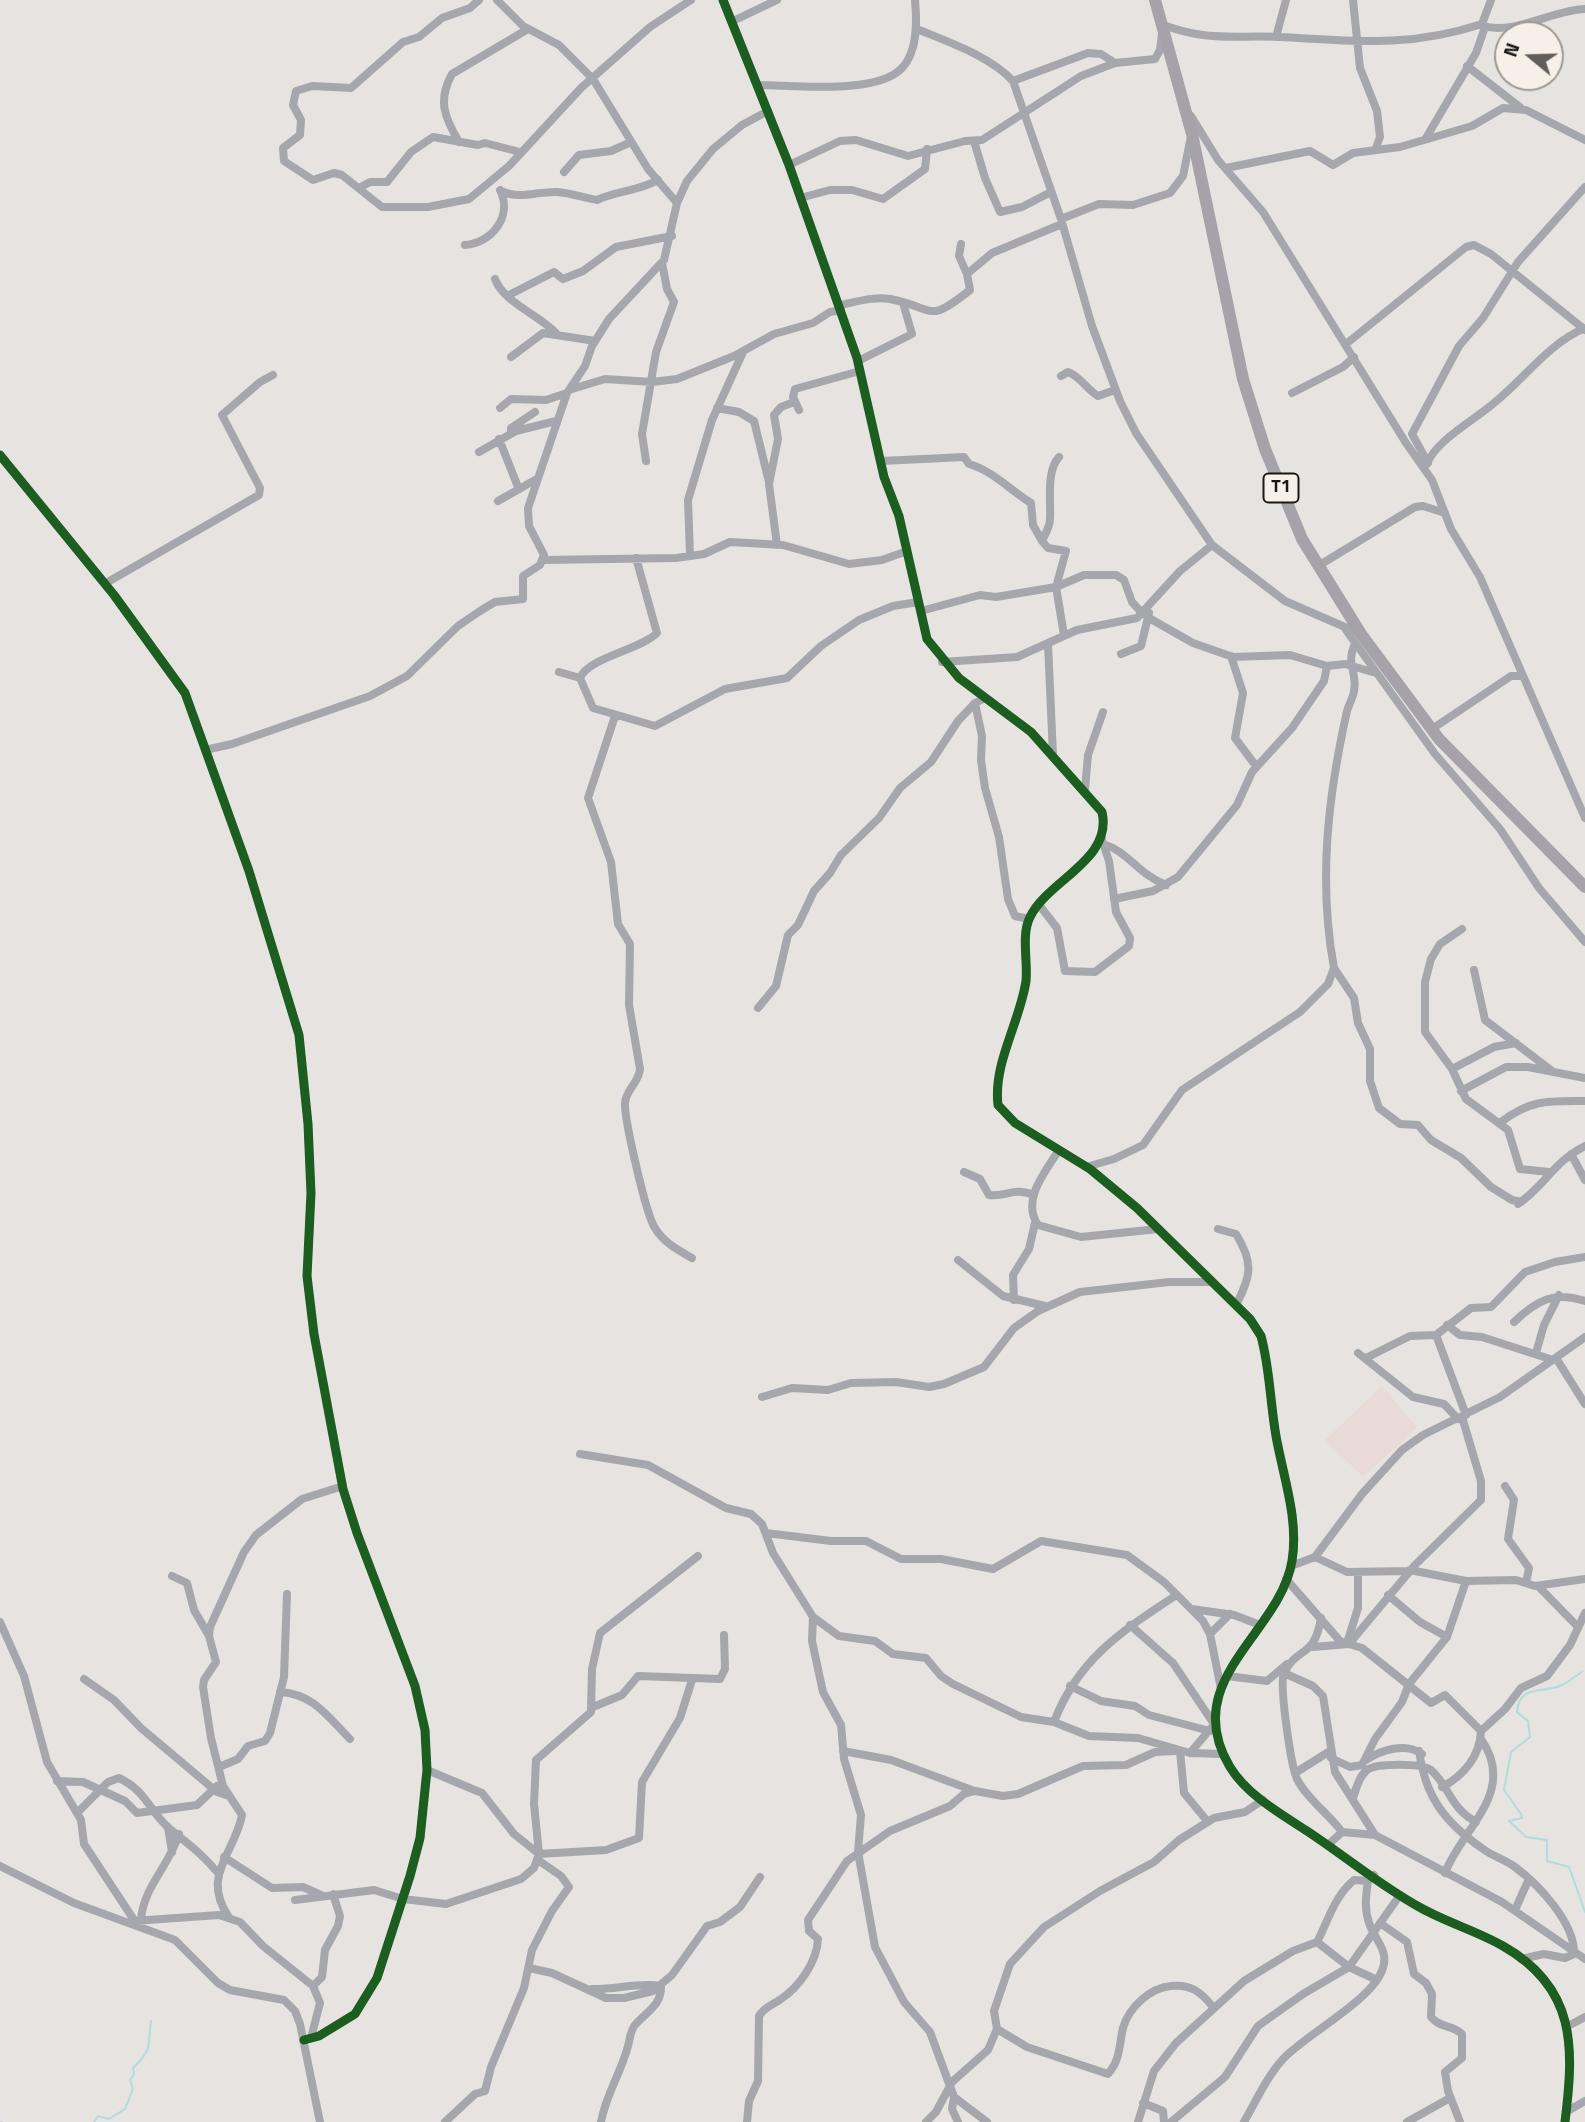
<!DOCTYPE html>
<html>
<head>
<meta charset="utf-8">
<style>
	body { margin:0 }
	#map { position:relative; width:1585px; height:2122px; overflow:hidden; background:#e6e3e0; font-family:"Titillium Web",sans-serif }
	canvas { display:block }
	.north { position:absolute; left:1494px; top:21px; width:70px; height:70px; box-sizing:border-box; background:#f7f0e9; border:2px solid #9f9994; border-radius:50%; rotate:289deg; font-size:19px; font-weight:700; line-height:28px; text-align:center; color:#1a1715 }
	.north::after { content:''; display:block; margin:auto; width:24px; height:32px; background:#615e5c; clip-path:polygon(50% 0,100% 100%,50% 72%,0 100%) }
</style>
</head>
<body>
<div id="map">
<canvas width="1585" height="2122"></canvas>
<div class="north">N</div>
</div>
<script>
const ctx = document.querySelector('canvas').getContext('2d');
ctx.lineJoin = 'round';
function paint(path, color) { ctx.fillStyle = color; ctx.fill(path, 'evenodd'); }
function trace(path, color, width, dash) { ctx.strokeStyle = color; ctx.lineWidth = width; ctx.lineCap = dash ? 'butt' : 'round'; ctx.setLineDash(dash || []); ctx.stroke(path); }
function drawText(font, color, halo, rows, align = 'center') {
  ctx.font = font + ' "Titillium Web",sans-serif'; ctx.lineWidth = 5; ctx.setLineDash([]); ctx.textBaseline = 'middle'; ctx.strokeStyle = halo; ctx.fillStyle = color; for (const [text, x, y, turn = 0] of rows) {
    ctx.save(); ctx.translate(x, y); ctx.rotate((+turn || 0) * Math.PI / 180); ctx.textAlign = isNaN(turn) ? turn : align; if (halo) ctx.strokeText(text, 0, 0); ctx.fillText(text, 0, 0); ctx.restore();
  }
}
paint(new Path2D(`
	M1382,1386L1417,1427L1363,1477L1325,1440Z`), '#eadad7');
trace(new Path2D(`
	M1582,1672C1575,1676 1569,1682 1562,1685C1545,1694 1519,1683 1517,1712L1528,1721L1530,1737L1511,1752L1504,1790L1521,1814L1522,1818L1509,1821L1526,1837L1547,1840V1861L1569,1867L1585,1912
	M0,2122H2
	M94,2122L98,2116L109,2119L125,2109L133,2089L130,2080L134,2074L133,2068C154,2048 147,2045 151,2021`), '#b1dcdd', 2);
trace(new Path2D(`
	M479,0L470,8L442,18L419,37L403,42L351,88L312,86L296,91L293,105L301,120L300,135L283,148L284,161L313,180L334,173L342,175L382,207H428L469,199L509,166L581,88L650,27L691,0
	M497,0L523,26L559,45L593,79L648,169L677,203
	M723,0L789,165L857,358L884,477L899,516L927,639L959,678L1031,732L1102,812C1113,860 1048,880 1030,917C1021,935 1028,961 1026,981C1020,1022 993,1063 998,1105L1015,1123L1090,1169L1137,1208L1250,1319L1261,1336C1270,1369 1270,1402 1276,1436C1283,1476 1299,1519 1292,1561C1280,1634 1178,1680 1230,1767C1247,1795 1281,1814 1307,1831C1345,1856 1382,1887 1421,1908C1448,1923 1477,1931 1503,1946C1577,1988 1574,2048 1565,2122
	M1353,0L1360,68L1377,111L1380,137L1376,148
	M733,21L777,0
	M1483,26C1516,35 1552,10 1585,9
	M917,29C948,42 990,56 1013,81L1061,219L1092,326L1120,401L1136,433L1212,545L1285,601L1361,634
	M1276,37L1286,0
	M1467,66L1521,108
	M1013,81L1088,53L1101,54L1115,63
	M759,85C794,85 877,95 902,68C918,51 917,21 915,0
	M1191,116L1218,160L1263,212L1406,443L1432,480L1451,529L1480,577L1585,818
	M1426,138L1476,53L1485,27
	M974,141L985,178L1000,212L1022,207L1051,192
	M459,142C445,118 437,101 452,74L528,29
	M789,165L840,141L856,140L908,156L965,141L982,140L1081,76L1115,63L1155,59L1160,50L1163,25C1211,42 1232,35 1280,37C1355,41 1408,48 1482,24L1491,0
	M1226,168L1310,151L1333,165L1353,153L1400,147L1472,126L1503,108L1526,110L1585,140
	M564,172L579,155L611,151L631,142
	M359,188L370,182H387L411,152L433,137L478,145L485,143L520,152
	M501,191C521,200 537,191 557,192C571,193 584,198 597,200C617,191 638,191 658,180
	M800,198L830,190H852L883,199L925,169L927,149
	M1061,219L1099,204L1133,205L1170,193L1183,176L1190,141
	M961,244L959,256L967,274
	M465,245C492,243 513,216 500,190
	M495,279C504,303 538,314 556,333
	M507,296L554,272L563,279L583,271L616,247L672,236
	M840,305C856,302 874,296 890,299C937,308 926,325 970,290L967,274L992,253L1062,224
	M1346,344L1466,247L1474,245L1491,254L1585,330
	M511,357L543,333L595,341
	M858,361L912,334L903,303
	M1061,376L1068,372C1080,376 1087,390 1098,396L1115,390
	M572,389L605,379L652,382L677,379L734,356L774,334L813,323L830,312L841,310
	M1292,393L1343,367L1354,357
	M500,408L511,399L546,400L567,393
	M717,408L739,412L754,421L769,482
	M799,410L793,397L795,389L860,371
	M511,433V428L535,412
	M499,439L518,487
	M479,452L516,431L556,421
	M0,455L114,595L185,693L249,871L299,1035L308,1124L311,1193L307,1276L314,1334L343,1489L357,1533L415,1686L425,1730L427,1770L420,1838L410,1876L377,1978L355,2014L319,2036L304,2040
	M1059,457C1046,471 1051,501 1050,519C1050,527 1045,534 1042,541L1048,548L1066,551L1056,587L1064,635
	M646,461L642,434L656,352L674,302L667,289L662,263
	M881,461L964,457L969,464C993,471 1010,490 1031,503L1033,525L1042,541
	M1428,463L1412,434L1459,346L1483,318L1518,262L1585,187
	M1427,464C1435,441 1476,419 1494,403C1525,378 1548,344 1585,328
	M498,501L535,480
	M777,545L769,484L778,439L774,415L781,407L794,402
	M690,556L688,500L712,420L743,352
	M543,560L676,558L704,554L730,542L783,545L849,564L882,560L907,551
	M1318,566L1415,507L1423,506L1445,513
	M106,583L259,495L260,488L222,415L260,382L273,375
	M921,611L980,595L996,597L1056,587L1084,575H1116L1124,580L1132,602L1143,614
	M1149,618L1193,643L1233,657L1290,655L1327,666L1345,664L1376,673
	M1346,630L1435,754L1500,829L1539,888L1585,942
	M1048,644L1053,755
	M1121,654L1141,646L1149,613
	M1231,656L1243,693L1235,738L1256,766
	M942,662L1017,657L1077,630L1137,618L1180,571L1212,545
	M559,672L580,678L593,708L655,726L725,689L787,678L821,646L859,620L893,606L918,602
	M580,678C589,657 640,650 657,633L636,558
	M975,703L982,736L981,760L985,788L999,837L1008,899L1015,916L1029,919
	M615,716L588,798L611,862L618,924L630,944L629,1005L640,1069C639,1083 626,1089 625,1103C624,1118 646,1215 655,1228C663,1242 678,1250 692,1258
	M1432,729L1511,676H1522
	M205,750L232,744L370,696L407,676L458,626L480,611L495,602L523,599V576L540,565L544,555L529,526L528,508L567,393L585,366L592,346L609,319L664,260L677,203L687,181L713,149L742,125L768,111
	M1085,790L1088,755L1103,712
	M1103,844C1128,851 1139,875 1166,885
	M1114,899L1153,891L1178,877L1237,805L1252,772L1292,728L1324,681L1327,666
	M1040,906L1057,928L1065,971L1095,972L1129,946L1130,938L1116,912L1109,861L1101,837
	M1462,929L1440,944L1431,959L1425,982V1032L1452,1069L1494,1047L1516,1043
	M1334,968L1354,998L1358,1023L1370,1049V1081L1379,1108L1400,1124L1418,1125L1431,1140L1461,1158L1491,1187L1512,1200L1521,1202
	M1474,970L1485,1020L1552,1071
	M758,1008L776,986L788,935L798,925L814,891L830,873L841,855L879,818L900,788L931,762L958,721L975,703L985,698
	M1452,1069L1466,1099L1508,1130L1520,1169L1549,1172
	M1461,1091L1506,1067H1528L1585,1078
	M1501,1122C1531,1099 1549,1101 1585,1101
	M1059,1150C1045,1172 1021,1200 1038,1225L1081,1237L1158,1229
	M1571,1154L1585,1180
	M1086,1167L1114,1159L1143,1145L1182,1090L1300,1012L1328,984L1334,968C1318,881 1328,796 1347,711C1349,704 1353,698 1354,691C1358,672 1345,665 1355,644
	M964,1172L980,1179L989,1195C1009,1197 1011,1187 1034,1195
	M1518,1204C1545,1186 1553,1162 1585,1146
	M1218,1229L1236,1234C1254,1263 1251,1276 1236,1305
	M958,1260L1003,1296L1045,1306
	M1014,1300L1013,1275L1029,1249L1035,1223
	M1514,1322C1537,1300 1554,1291 1585,1301
	M1447,1325L1460,1335L1482,1337L1553,1360
	M1436,1335L1466,1415
	M1358,1353L1413,1397L1444,1404L1458,1419
	M1536,1353L1544,1325L1559,1295
	M1366,1358L1410,1336L1436,1335L1471,1308L1491,1307L1525,1272L1555,1262L1585,1257
	M1556,1358L1585,1404
	M762,1397L792,1388L828,1390L851,1383L896,1382L929,1387L944,1384L984,1367L1014,1328L1038,1311L1080,1292L1169,1282H1211
	M580,1454L648,1465L726,1508L751,1514L762,1524L773,1553L813,1617L812,1641L823,1692L841,1725L844,1759L861,1815L858,1852L875,1947L904,2002L930,2032L954,2097L987,2122
	M1505,1486L1514,1500L1508,1539L1529,1568L1526,1583
	M766,1533L831,1541H866L901,1559H941L993,1569L1041,1541L1127,1555L1164,1582L1203,1621L1210,1634L1221,1689
	M1315,1557L1347,1572L1409,1571
	M1291,1566L1315,1557L1362,1494L1402,1450L1423,1435L1500,1397L1585,1337
	M1410,1570L1466,1581L1516,1580L1535,1586L1585,1579
	M172,1576L187,1583L194,1610L209,1636
	M1286,1579L1340,1641L1362,1648L1431,1703L1445,1695L1481,1731
	M1538,1586L1577,1626
	M1388,1595L1420,1622L1447,1637
	M1192,1609L1234,1615L1260,1625
	M813,1617L839,1636L875,1641L893,1654L926,1658L941,1676L953,1684L1021,1717L1054,1722L1089,1736L1138,1738L1190,1753L1223,1754
	M1321,1618C1314,1660 1298,1645 1284,1673C1279,1685 1291,1766 1297,1779C1307,1799 1329,1814 1342,1832
	M0,1622L24,1676L47,1762L81,1820L84,1844L136,1923
	M1130,1625L1173,1663L1214,1724
	M1210,1634L1230,1614
	M1347,1643L1358,1608V1572
	M1313,1647L1349,1644L1415,1565L1481,1500V1481L1462,1417
	M1284,1673L1313,1686L1323,1696L1335,1772L1375,1835L1502,1902L1585,1959
	M1227,1676L1267,1681L1287,1664
	M84,1679L114,1700L141,1728L217,1792L229,1796
	M1070,1686L1101,1701L1135,1706L1149,1715L1210,1731
	M280,1692C314,1694 328,1717 350,1739
	M593,1707L622,1695L638,1676L720,1679L725,1669L724,1635
	M1054,1722C1078,1659 1122,1631 1175,1596
	M843,1751L891,1760L972,1790
	M1180,1751L1184,1793L1208,1822
	M1419,1751C1423,1777 1430,1799 1449,1820C1459,1831 1474,1843 1486,1851C1495,1857 1506,1860 1515,1867C1539,1885 1575,1923 1574,1954L1565,1958L1544,1954L1521,1959
	M1190,1753L1212,1727
	M1331,1758L1350,1767L1362,1765L1375,1739L1402,1702L1409,1684L1447,1637L1466,1581
	M1366,1760C1381,1750 1406,1742 1422,1754
	M219,1767L238,1759L248,1746L265,1741L270,1733L284,1677L287,1594
	M427,1770L482,1793L514,1834L539,1854L606,1850L639,1838L642,1782L680,1718L692,1680
	M1295,1773L1330,1751
	M57,1781L83,1782L125,1801L137,1813L197,1805L217,1786
	M1442,1787C1463,1776 1480,1757 1481,1731L1505,1709L1521,1688L1547,1676L1570,1645L1585,1613
	M1353,1798C1356,1789 1359,1776 1367,1770C1376,1763 1422,1763 1431,1770C1450,1787 1450,1808 1476,1822
	M77,1813L108,1782L119,1778C147,1791 150,1813 170,1829C190,1845 202,1854 219,1874
	M168,1827L172,1852
	M1328,1845L1342,1832L1375,1835
	M224,1857L272,1888L303,1887L321,1895
	M0,1866L74,1903L175,1940L218,1983L230,1990L284,2000L295,2011L300,2024L320,2122
	M1445,1873C1462,1828 1518,1792 1481,1739
	M295,1900L374,1890L403,1899L446,1904L521,1879L534,1868L539,1854L534,1804L536,1760L591,1712L592,1669L600,1633L698,1556
	M1515,1910L1528,1881
	M228,1916C201,1875 235,1853 242,1815L223,1786L211,1738L203,1687L204,1680L216,1662L209,1636L210,1627L244,1552L256,1535L302,1499L343,1486
	M141,1920C143,1887 170,1865 179,1834
	M134,1921L219,1915L240,1922L263,1946L313,1986L320,2003L311,2038
	M1380,1923L1407,1942L1414,1974L1426,1983L1432,1994L1431,2017C1440,2028 1453,2025 1462,2034V2058L1445,2072L1448,2091L1460,2122
	M1317,1942L1349,1967L1377,1980
	M529,1968L552,1973L606,1998H624L653,1991L672,1975L707,1926L720,1922L740,1907L760,1877
	M313,1986L322,1977L325,1950L338,1926L340,1916L333,1894
	M592,1989C613,1990 641,1982 661,1986C662,2005 646,2012 635,2025C630,2031 630,2039 628,2046C621,2073 606,2094 601,2122
	M1568,2026L1585,2017
	M997,2029L1027,2047L1108,2074C1121,2059 1119,2044 1123,2028C1129,2007 1150,1988 1171,1986C1191,1984 1201,1992 1213,2007
	M954,2097L952,2109L958,2122
	M1143,2103L1163,2111L1164,2122
	M1566,2112L1585,2101
	M445,2122L475,2094L485,2091L491,2067L524,1988L532,1950L552,1911L569,1887L561,1876L538,1860
	M747,2122L749,2101L758,2081L759,2016C764,2007 773,2005 781,1999C799,1987 817,1962 818,1939L809,1931L808,1920L847,1861L890,1831L950,1806L964,1794L975,1791L1003,1796L1018,1794L1083,1766L1126,1765L1155,1752L1176,1751
	M926,2122L936,2112L952,2082L988,2050L997,2029L994,2011L1010,1964L1044,1927L1100,1891L1154,1862L1179,1840L1214,1818L1245,1812L1263,1800
	M1138,2122L1154,2071L1176,2043L1244,1981L1293,1951L1317,1942C1329,1919 1334,1897 1354,1880L1368,1881L1374,1875
	M1171,2122L1225,2077L1258,2026L1303,1994L1349,1967L1400,1895
	M1244,2122C1256,2101 1267,2076 1284,2058C1308,2033 1373,2000 1383,1968C1389,1950 1374,1939 1369,1923C1364,1908 1366,1896 1368,1881
	M1407,2122L1450,2098`), '#a6a7ac', 8);
trace(new Path2D(`
	M1155,0L1192,134L1243,379L1265,449L1302,539L1361,634L1439,739L1585,887`), '#a5a3a9', 12);
trace(new Path2D(`
	M723,0L789,165L857,358L884,477L899,516L927,639L959,678L1031,732L1102,812C1113,860 1048,880 1030,917C1021,935 1028,961 1026,981C1020,1022 993,1063 998,1105L1015,1123L1090,1169L1137,1208L1250,1319L1261,1336C1270,1369 1270,1402 1276,1436C1283,1476 1299,1519 1292,1561C1280,1634 1178,1680 1230,1767C1247,1795 1281,1814 1307,1831C1345,1856 1382,1887 1421,1908C1448,1923 1477,1931 1503,1946C1577,1988 1574,2048 1565,2122
	M0,455L114,595L185,693L249,871L299,1035L308,1124L311,1193L307,1276L314,1334L343,1489L357,1533L415,1686L425,1730L427,1770L420,1838L410,1876L377,1978L355,2014L319,2036L304,2040`), '#1b5e20', 9);
for (const [x, y, w] of [
	[1281,488,35]
]) { const box = new Path2D(); box.roundRect(x - w / 2, y - 14.5, w, 29, 5); ctx.fillStyle = '#f7f0e9'; ctx.fill(box); trace(box, '#1a1715', 2); }
drawText('bold 18px', '#1a1715', null, [
	["T1",1281,488]
]);
</script>
</body>
</html>
